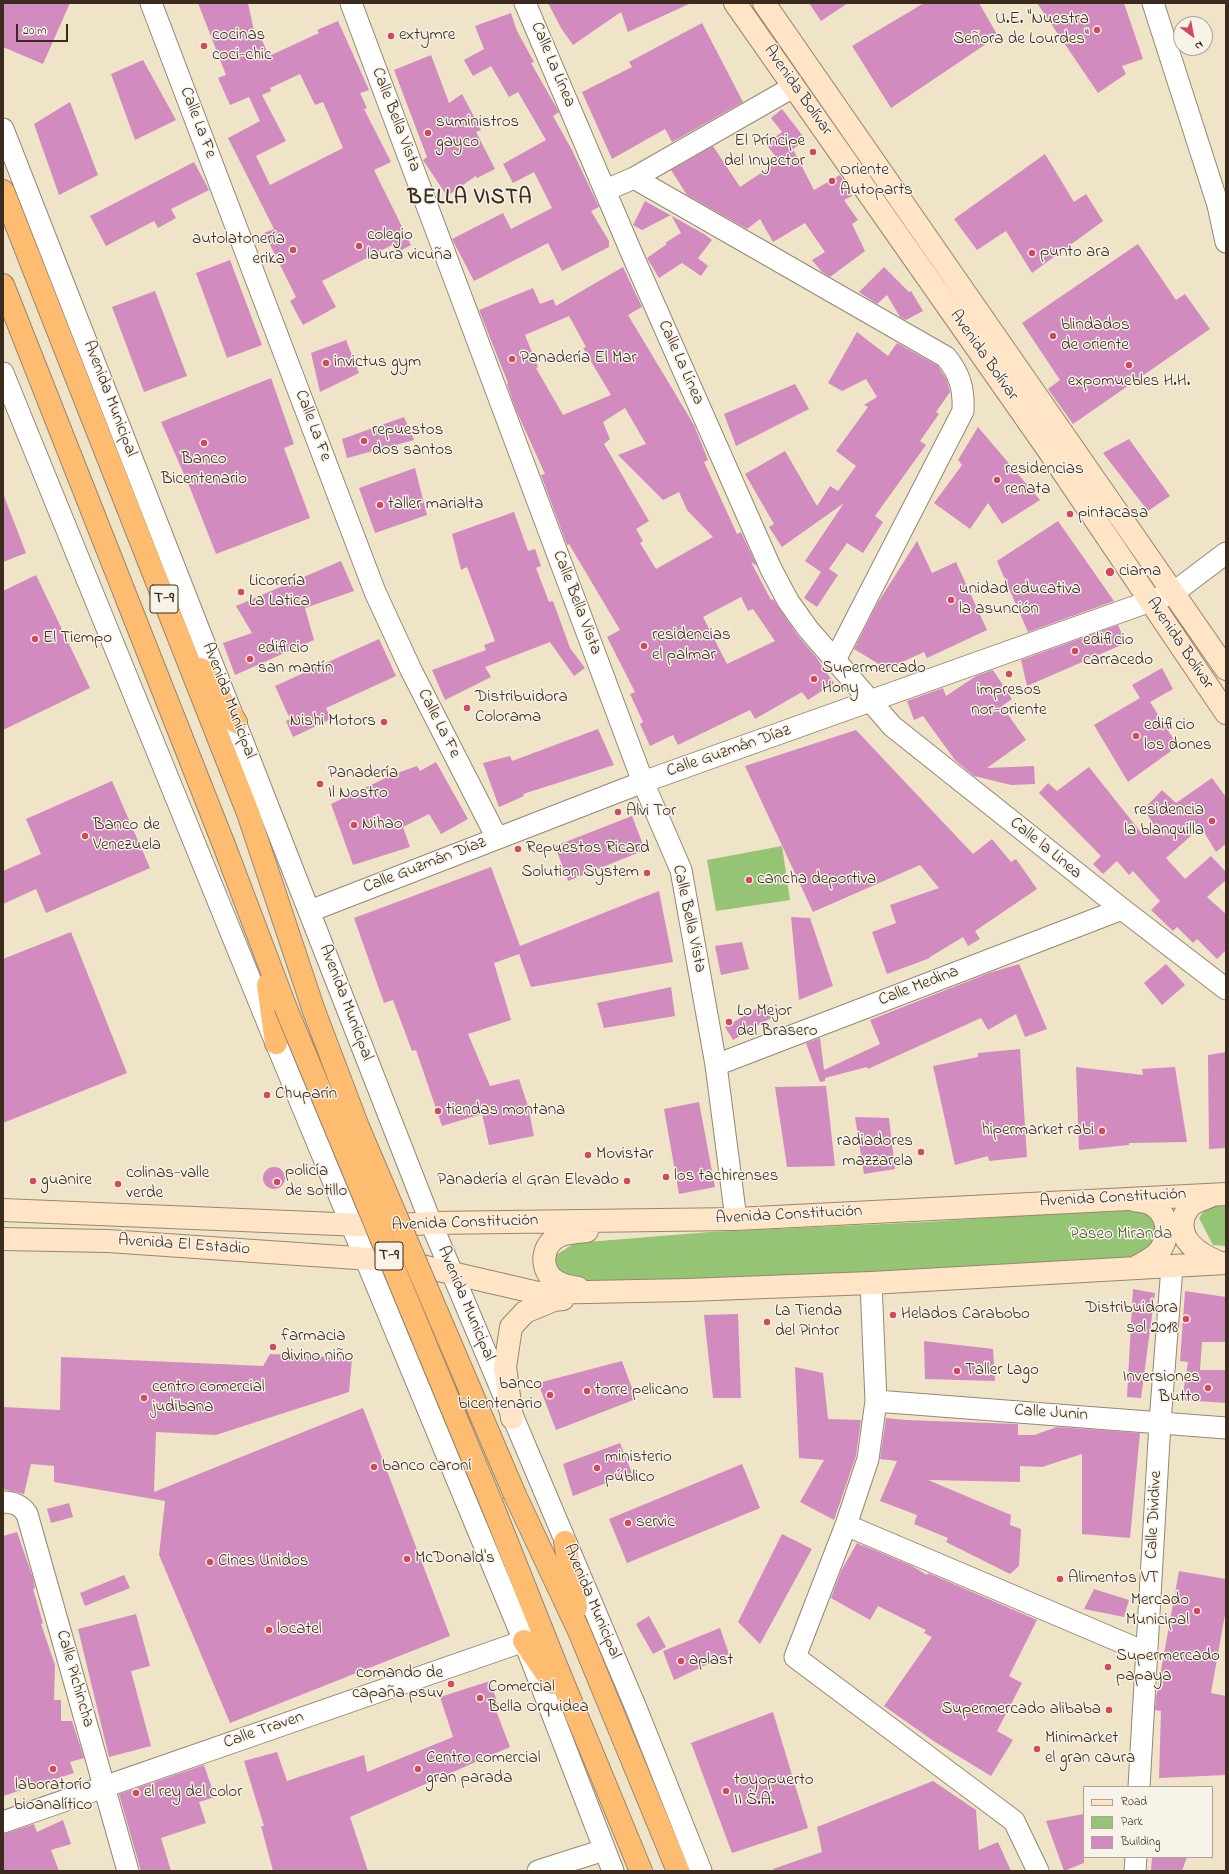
<!DOCTYPE html>
<html>
<head>
<meta charset="utf-8">
<style>
	body { margin:0 }
	#map { position:relative; width:1229px; height:1874px; overflow:hidden; background:#efe4c7; font-family:"Indie Flower",sans-serif }
	canvas { display:block }
	.frame { position:absolute; inset:0; border:4px solid #3b2a1e; pointer-events:none }
	.legend { position:absolute; left:1083px; top:1786px; width:130px; height:72px; box-sizing:border-box; background:#f7f3e8; border:1px solid #aca397; margin:0; padding:5px 7px; list-style:none; font-size:12px; color:#3b2a1e }
	.legend li { display:flex; align-items:center; gap:8px; height:20px }
	.legend b { width:20px; border:1px solid #aca397 }
	.north { position:absolute; left:1173px; top:16px; width:40px; height:40px; box-sizing:border-box; background:#f7f3e8; border:1px solid #aca397; border-radius:50%; rotate:148deg; font-size:11px; font-weight:700; line-height:16px; text-align:center; color:#3b2a1e }
	.north::after { content:''; display:block; margin:auto; width:14px; height:18px; background:#d1495b; clip-path:polygon(50% 0,100% 100%,50% 72%,0 100%) }
	.scale { position:absolute; left:16px; top:24px; width:52px; height:18px; box-sizing:border-box; border:2px solid #3b2a1e; border-top:0; padding-left:5px; font-size:12px; line-height:14px; white-space:nowrap; color:#3b2a1e; -webkit-text-stroke:3px #f7f3e8; paint-order:stroke }
</style>
</head>
<body>
<div id="map">
<canvas width="1229" height="1874"></canvas>
<div class="frame"></div>
<ul class="legend">
<li><b style="height:5px;background:#ffe4c6"></b>Road</li>
<li><b style="height:11px;background:#94c474"></b>Park</li>
<li><b style="height:11px;background:#d28bbf"></b>Building</li>
</ul>
<div class="north">N</div>
<div class="scale">20 m</div>
</div>
<script>
const ctx = document.querySelector('canvas').getContext('2d');
ctx.lineJoin = 'round';
function paint(path, color) { ctx.fillStyle = color; ctx.fill(path, 'evenodd'); }
function trace(path, color, width, dash) { ctx.strokeStyle = color; ctx.lineWidth = width; ctx.lineCap = dash ? 'butt' : 'round'; ctx.setLineDash(dash || []); ctx.stroke(path); }
function drawText(font, color, halo, rows, align = 'center') {
  ctx.font = font + ' "Indie Flower",sans-serif'; ctx.lineWidth = 3; ctx.setLineDash([]); ctx.textBaseline = 'middle'; ctx.strokeStyle = halo; ctx.fillStyle = color; for (const [text, x, y, turn = 0] of rows) {
    ctx.save(); ctx.translate(x, y); ctx.rotate((+turn || 0) * Math.PI / 180); ctx.textAlign = isNaN(turn) ? turn : align; if (halo) ctx.strokeText(text, 0, 0); ctx.fillText(text, 0, 0); ctx.restore();
  }
}
paint(new Path2D(`
	M782,846L790,900L716,911L707,860Z
	M1226,1201V1246L1213,1245L1199,1218L1210,1202Z
	M1133,1208L1153,1216C1162,1238 1154,1242 1140,1259L679,1284L570,1283L555,1272L556,1255L575,1243L612,1240L710,1232L927,1222Z`), '#94c474');
paint(new Path2D(`
	M3,3H70L43,64L3,47Z
	M198,3H248L256,40L261,38L269,56L319,33L317,30L338,21L369,90L360,93L367,108L364,109L391,162L374,170L411,245L396,253L392,245L322,281L336,307L303,325L290,301L296,297L264,233L274,229L228,138L260,121L249,97L230,105L218,78L226,75ZM300,74L315,105L323,102L343,148L270,185L256,156L286,141L262,95L271,91L270,88Z
	M548,3H691L628,32L621,12L573,45L561,28Z
	M809,3H848L821,21Z
	M924,3H979L998,36L891,108L852,46Z
	M1037,3H1124L1143,59L1122,66L1126,74L1098,93Z
	M511,13L517,31L534,62L531,63L559,112L553,116L572,150L599,207L591,211L609,241V247L562,271L548,243L474,281L452,239L503,213L511,229L552,208L534,172L513,183L503,164L546,140L518,92L509,97L491,66L473,76L464,60L484,49L475,26Z
	M702,23L743,102L672,142L665,129L612,159L582,92L632,67L629,62Z
	M431,55L449,103L462,94L481,130L476,132L495,169L477,178L476,176L447,196L423,160L427,157L394,70Z
	M143,60L176,120L135,140L111,74Z
	M70,102L98,175L59,195L34,124Z
	M782,109L806,140L793,149L814,190L840,175L852,196L844,200L858,220L852,224L865,251L830,277L822,272L812,260L825,252L805,223L773,242L760,219L747,229L687,195L671,170L713,146L740,187L779,161L766,144L782,132L771,118Z
	M1045,154L1074,202L1086,194L1103,221L1032,273L1006,231L977,250L954,219Z
	M194,162L209,190L171,209L176,218L158,228L154,221L106,246L90,216Z
	M645,201L704,234L712,240L698,258L708,266L701,276L682,263L659,278L647,258L667,244L665,243L681,233L671,215L642,230L633,225Z
	M1138,244L1176,300L1185,294L1210,329L1073,424L1048,389L1060,380L1022,323Z
	M230,260L262,345L227,358L196,273Z
	M623,267L642,307L628,315L694,425L708,460L704,462L737,534L741,532L757,566L751,562L771,600L773,599L798,636L816,657L834,683L808,700L802,692L755,719L750,710L678,745L673,735L650,746L640,724L643,722L630,694L635,692L607,637L620,630L569,544L567,545L541,475L545,474L516,410L507,384L508,383L479,310L533,288L540,304L553,299L556,306ZM569,316L586,347L583,348L611,395L563,415L536,368L538,367L525,335ZM625,408L646,444L618,455L663,500L679,492L687,510L713,537L656,569L640,543L643,541L636,529L649,521L604,444L610,439L603,422ZM741,597L748,611L753,609L775,641L727,664L703,617Z
	M884,267L909,292L911,291L923,311L906,320L900,317L887,295L877,304L859,292Z
	M155,291L187,376L144,392L112,307Z
	M857,332L888,356L897,343L938,366L947,380L950,392L936,412L939,414L920,441L926,445L875,516L883,522L863,553L847,543L829,569L838,575L817,607L804,598L821,572L805,561L844,503L782,547L769,527L774,524L745,474L785,451L817,506L830,486L838,491L856,466L836,451L868,407L864,405L877,397L866,379L842,391L828,383Z
	M346,340L359,373L320,392L311,353Z
	M271,378L294,444L284,448L310,518L216,554L190,488L161,422Z
	M795,384L809,409L736,446L724,414Z
	M404,417L414,440L347,458L342,439Z
	M978,427L1040,500L1002,524L988,503L970,529L934,503L962,465L958,460Z
	M1129,439L1170,496L1148,511L1103,453Z
	M415,468L427,515L375,533L359,488Z
	M4,496L26,553L3,562V497Z
	M514,512L528,551L535,549L541,566L536,568L549,602L553,601L570,648L585,668L574,676L550,642L485,667L491,677L445,700L432,670L486,650L484,645L495,641L467,567L461,570L452,534Z
	M1058,521L1114,601L1028,632L997,561Z
	M917,541L932,573L956,562L987,630L927,658L924,652L887,669L854,649L877,604Z
	M341,561L354,591L305,608L314,640L235,675L223,643L252,633L236,606Z
	M36,575L90,688L3,730V591Z
	M1118,625L1126,643L1027,686L1021,660Z
	M379,639L396,676L326,708L331,719L293,737L286,721L290,719L275,686Z
	M1162,668L1173,689L1150,702L1178,746L1128,782L1094,725L1140,698L1132,685Z
	M993,670L1012,699L1002,706L1026,740L987,768L1034,766L1035,784L1011,785L974,776L955,760L923,716L914,720L907,701L943,688L946,696L976,676Z
	M598,729L614,765L523,794L524,796L499,807L483,763L510,756L512,761Z
	M856,730L973,854L992,839L1011,862L1016,859L1037,889L975,931L980,939L968,946L963,937L930,957V958L887,974L872,932L896,923L890,905L939,888L920,865L813,912L745,766Z
	M436,762L468,819L441,834L429,814L403,827L410,847L353,865L331,804L392,775L417,766L420,771Z
	M1089,767L1143,835L1155,827L1144,809L1162,790L1176,803L1212,778L1226,797V844L1216,852L1201,827L1166,858L1185,879L1211,856L1226,872V880L1207,897L1226,914V950L1217,959L1197,939L1193,943L1177,927L1173,931L1151,910L1160,901L1133,871L1129,875L1117,861L1103,874L1093,864L1101,856L1039,793L1048,783L1057,791Z
	M112,781L150,868L46,913L36,889L3,904V871L41,854L26,819Z
	M632,816L645,850L568,881L555,846Z
	M491,867L520,946L659,891L673,962L531,987L519,954L494,963L511,1020L468,1034L490,1086L519,1079L528,1106L534,1136L489,1145L482,1114L442,1126L416,1050L412,1051L393,1000L384,1003L354,918Z
	M791,917L810,918L833,986L799,1000Z
	M71,932L127,1073L3,1123V959Z
	M742,942L749,969L721,975L715,946Z
	M1019,964L1047,1029L1025,1037L1016,1014L988,1030L981,1018L868,1069L867,1067L825,1078V1081L820,1082L806,1043L820,1038L824,1070L880,1044L870,1020L989,973Z
	M1166,964L1185,985L1162,1005L1144,983Z
	M671,987L675,1016L604,1028L597,1003Z
	M766,1003L771,1013V1018L733,1040L725,1027Z
	M1020,1049L1027,1157L989,1161L988,1156L955,1165L933,1066L978,1057V1053Z
	M1226,1052V1148L1209,1149L1208,1055Z
	M1076,1067L1143,1075L1142,1069L1175,1067L1187,1142L1129,1143V1145L1079,1150Z
	M826,1086L835,1166L787,1167L775,1087Z
	M699,1102L715,1187L679,1194L664,1109Z
	M855,1117L889,1118L895,1169L864,1174Z
	M263 1178a11 11 0 1 1 22 0a11 11 0 1 1-22 0Z
	M1133,1289L1155,1293L1141,1398L1127,1397Z
	M1185,1291L1226,1297V1342H1202L1200,1370H1225L1226,1403L1182,1400L1188,1362L1180,1361Z
	M738,1314L741,1398H713L704,1315Z
	M924,1341L993,1349L995,1381L925,1379Z
	M270,1354L352,1358L349,1392L216,1435L156,1432L154,1492L363,1408L450,1636L230,1723L159,1555L165,1501L54,1482V1466L31,1464L24,1494L3,1489V1407L60,1410L61,1357L263,1366Z
	M622,1361L636,1399L556,1430L538,1383Z
	M795,1367L823,1373L828,1419L861,1420L856,1456L834,1520L800,1502L824,1460L799,1458Z
	M886,1418L906,1420L1018,1424V1435H1034L1057,1427L1140,1433L1130,1538L1082,1534V1454L1042,1467L1020,1466V1482L928,1480L1011,1515L1010,1525L1021,1529L1019,1566L1010,1574L946,1542L948,1538L914,1524L917,1515L880,1501L897,1461L880,1459Z
	M620,1443L632,1473L573,1496L563,1464Z
	M742,1464L760,1508L627,1563L609,1519Z
	M69,1503L73,1517L51,1523L47,1509Z
	M17,1532L33,1578L35,1588L33,1589L43,1623L41,1624L55,1665L54,1700H61V1721H72L84,1758L70,1762L74,1773L3,1796V1536Z
	M782,1534L812,1549L760,1644L738,1622Z
	M857,1543L861,1545V1547L862,1545L912,1566L927,1575L928,1573L1037,1620L1009,1676L1022,1683L997,1731L1013,1740L991,1776L935,1742L884,1706L932,1637L924,1633L926,1630L878,1606L870,1620L831,1598L841,1571Z
	M1179,1571L1226,1579V1609L1211,1693L1226,1696V1775L1159,1778L1161,1711L1155,1710L1156,1698Z
	M124,1575L130,1588L85,1606L80,1593Z
	M1094,1589L1129,1600L1124,1617L1084,1609Z
	M136,1614L150,1666L131,1671L151,1746L109,1757L78,1629Z
	M649,1616L666,1647L653,1654L636,1624Z
	M720,1628L729,1654L674,1680L663,1651Z
	M490,1681L499,1707L495,1708L510,1747L350,1817L368,1871H273L261,1826H264L244,1761L277,1752L287,1781L364,1755L367,1772L453,1737L440,1697Z
	M773,1712L808,1828L732,1853L691,1743Z
	M204,1765L215,1797L199,1802L206,1823L161,1838L171,1871H141L119,1794Z
	M933,1781L976,1810L979,1850L998,1842L1011,1871H774L773,1869L822,1852L817,1827Z
	M1084,1814V1863L1064,1871L1046,1821Z
	M63,1820L71,1844L51,1850L59,1871H3V1834L34,1824L37,1832Z
	M1152,1857H1187L1182,1871H1151Z`), '#d28bbf');
const street = new Path2D(`
	M151,3L375,592L411,670L497,838
	M351,3L643,782L681,870L716,1065L736,1219
	M525,3L632,254L771,569L788,601L808,629L892,726L1122,909L1226,989
	M1153,3L1218,205L1226,242
	M3,129L431,1223L636,1708L701,1871
	M634,178L946,357C960,374 964,389 963,411L835,660
	M606,190L634,178L793,87
	M3,373L276,1043L524,1641L613,1871
	M310,911L643,782L1173,593L1226,553
	M716,1065L1122,909
	M871,1283L876,1401L868,1459L846,1525L795,1657L1014,1821L1038,1871
	M876,1401L1226,1428
	M3,1502C14,1502 21,1505 27,1514L128,1871
	M846,1525L1147,1653
	M1139,1787L1160,1422L1172,1267
	M3,1822L524,1641
	M538,1871L604,1850
	M1135,1871L1136,1857`);
const secondary = new Path2D(`
	M735,3L1049,451L1226,713
	M764,3L1226,669
	M1213,1195C1207,1198 1198,1200 1193,1204C1189,1206 1186,1212 1184,1216C1176,1241 1201,1255 1220,1263
	M1134,1200C1138,1201 1144,1201 1149,1203C1169,1211 1171,1237 1158,1253C1151,1259 1142,1264 1134,1268
	M3,1210L384,1226L431,1223L736,1219L1226,1194
	M3,1239L108,1241L400,1261L538,1293L688,1290L871,1283L1226,1263
	M578,1288C570,1287 561,1285 554,1280C539,1268 542,1244 559,1236C568,1232 578,1232 587,1231
	M512,1418L505,1367L511,1327L525,1312L554,1300L563,1299`);
const highway = new Path2D(`
	M3,191L248,813L314,1011
	M3,285L224,845L285,1006
	M201,669L236,722
	M268,985L276,1043
	M515,1495L579,1631L678,1871
	M493,1507L555,1663L641,1871
	M565,1542L576,1608
	M524,1641L553,1683`);
trace(street, '#958772', 23);
trace(secondary, '#958772', 24);
trace(highway, '#958772', 24);
trace(street, '#fff', 21);
trace(secondary, '#ffe4c6', 22);
trace(highway, '#febc70', 22);
const highwayBridge = new Path2D(`
	M285,1006L493,1507
	M314,1011L358,1127L515,1495`);
trace(highwayBridge, '#958772', 24, []);
trace(highwayBridge, '#febc70', 22);
for (const [x, y, r, color] of [
	[1097,30,4,"#d1495b"],
	[391,36,4,"#d1495b"],
	[204,46,4,"#d1495b"],
	[428,133,4,"#d1495b"],
	[813,152,4,"#d1495b"],
	[832,181,4,"#d1495b"],
	[359,246,4,"#d1495b"],
	[293,250,4,"#d1495b"],
	[1032,253,4,"#d1495b"],
	[1053,336,4,"#d1495b"],
	[512,359,4,"#d1495b"],
	[326,363,4,"#d1495b"],
	[1129,365,4,"#d1495b"],
	[364,441,4,"#d1495b"],
	[204,443,4,"#d1495b"],
	[997,480,4,"#d1495b"],
	[380,505,4,"#d1495b"],
	[1070,514,4,"#d1495b"],
	[1110,572,5,"#d1495b"],
	[241,592,4,"#d1495b"],
	[951,600,4,"#d1495b"],
	[35,639,4,"#d1495b"],
	[644,646,4,"#d1495b"],
	[1075,651,4,"#d1495b"],
	[250,659,4,"#d1495b"],
	[1009,674,4,"#d1495b"],
	[814,679,4,"#d1495b"],
	[467,708,4,"#d1495b"],
	[384,722,4,"#d1495b"],
	[1136,736,4,"#d1495b"],
	[320,784,4,"#d1495b"],
	[618,812,4,"#d1495b"],
	[1212,821,4,"#d1495b"],
	[354,825,4,"#d1495b"],
	[85,836,4,"#d1495b"],
	[518,849,4,"#d1495b"],
	[647,873,4,"#d1495b"],
	[749,880,4,"#d1495b"],
	[729,1022,4,"#d1495b"],
	[267,1095,4,"#d1495b"],
	[438,1111,4,"#d1495b"],
	[1102,1131,4,"#d1495b"],
	[921,1152,4,"#d1495b"],
	[588,1155,4,"#d1495b"],
	[666,1177,4,"#d1495b"],
	[33,1181,4,"#d1495b"],
	[627,1181,4,"#d1495b"],
	[277,1182,4,"#d1495b"],
	[118,1184,4,"#d1495b"],
	[893,1315,4,"#d1495b"],
	[1186,1319,4,"#d1495b"],
	[767,1322,4,"#d1495b"],
	[273,1347,4,"#d1495b"],
	[957,1371,4,"#d1495b"],
	[1208,1388,4,"#d1495b"],
	[587,1391,4,"#d1495b"],
	[550,1395,4,"#d1495b"],
	[144,1398,4,"#d1495b"],
	[374,1467,4,"#d1495b"],
	[597,1468,4,"#d1495b"],
	[628,1523,4,"#d1495b"],
	[407,1559,4,"#d1495b"],
	[210,1562,4,"#d1495b"],
	[1060,1579,4,"#d1495b"],
	[1197,1611,4,"#d1495b"],
	[269,1630,4,"#d1495b"],
	[681,1661,4,"#d1495b"],
	[1108,1667,4,"#d1495b"],
	[451,1684,4,"#d1495b"],
	[480,1698,4,"#d1495b"],
	[1109,1710,4,"#d1495b"],
	[1037,1749,4,"#d1495b"],
	[53,1769,4,"#d1495b"],
	[418,1769,4,"#d1495b"],
	[726,1791,4,"#d1495b"],
	[136,1793,4,"#d1495b"]
]) { const dot = new Path2D(); dot.arc(x, y, r, 0, 2 * Math.PI); ctx.fillStyle = color; ctx.fill(dot); trace(dot, '#f7f3e8', 1.5); }
for (const [x, y, w] of [
	[164,599,28],
	[389,1256,28]
]) { const box = new Path2D(); box.roundRect(x - w / 2, y - 14, w, 28, 3); ctx.fillStyle = '#f7f3e8'; ctx.fill(box); trace(box, '#3b2a1e', 1); }
drawText('bold 16px', '#3b2a1e', null, [
	["T-9",164,599],
	["T-9",389,1256]
]);
drawText('17px', '#3b2a1e', '#f7f3e8', [
	["U.E. \"Nuestra",1089,20,"right"],
	["Señora de Lourdes\"",1089,40,"right"],
	["cocinas",212,36],
	["coci-chic",212,56],
	["extymre",399,36],
	["suministros",436,123],
	["gayco",436,143],
	["El Príncipe",805,142,"right"],
	["del Inyector",805,162,"right"],
	["Oriente",840,171],
	["Autoparts",840,191],
	["colegio",367,236],
	["laura vicuña",367,256],
	["autolatonería",285,240,"right"],
	["erika",285,260,"right"],
	["punto ara",1040,253],
	["blindados",1061,326],
	["de oriente",1061,346],
	["Panadería El Mar",520,359],
	["invictus gym",334,363],
	["expomuebles H.H.",1129,382,"center"],
	["repuestos",372,431],
	["dos santos",372,451],
	["Banco",204,460,"center"],
	["Bicentenario",204,480,"center"],
	["residencias",1005,470],
	["renata",1005,490],
	["taller marialta",388,505],
	["pintacasa",1078,514],
	["ciama",1119,572],
	["Licorería",249,582],
	["La Latica",249,602],
	["unidad educativa",959,590],
	["la asunción",959,610],
	["residencias",652,636],
	["el palmar",652,656],
	["El Tiempo",43,639],
	["edificio",1083,641],
	["carracedo",1083,661],
	["edificio",258,649],
	["san martín",258,669],
	["Supermercado",822,669],
	["Hony",822,689],
	["impresos",1009,691,"center"],
	["nor-oriente",1009,711,"center"],
	["Distribuidora",475,698],
	["Colorama",475,718],
	["Nishi Motors",376,722,"right"],
	["edificio",1144,726],
	["los dones",1144,746],
	["Panadería",328,774],
	["Il Nostro",328,794],
	["residencia",1204,811,"right"],
	["la blanquilla",1204,831,"right"],
	["Alvi Tor",626,812],
	["Nihao",362,825],
	["Banco de",93,826],
	["Venezuela",93,846],
	["Repuestos Ricard",526,849],
	["Solution System",639,873,"right"],
	["cancha deportiva",757,880],
	["Lo Mejor",737,1012],
	["del Brasero",737,1032],
	["Chuparín",275,1095],
	["tiendas montana",446,1111],
	["hipermarket rabi",1094,1131,"right"],
	["radiadores",913,1142,"right"],
	["mazzarela",913,1162,"right"],
	["Movistar",596,1155],
	["policía",285,1172],
	["de sotillo",285,1192],
	["colinas-valle",126,1174],
	["verde",126,1194],
	["los tachirenses",674,1177],
	["guanire",41,1181],
	["Panadería el Gran Elevado",619,1181,"right"],
	["Distribuidora",1178,1309,"right"],
	["sol 2018",1178,1329,"right"],
	["La Tienda",775,1312],
	["del Pintor",775,1332],
	["Helados Carabobo",901,1315],
	["farmacia",281,1337],
	["divino niño",281,1357],
	["Taller Lago",965,1371],
	["Inversiones",1200,1378,"right"],
	["Butto",1200,1398,"right"],
	["banco",542,1385,"right"],
	["bicentenario",542,1405,"right"],
	["centro comercial",152,1388],
	["judibana",152,1408],
	["torre pelicano",595,1391],
	["ministerio",605,1458],
	["público",605,1478],
	["banco caroní",382,1467],
	["servic",636,1523],
	["McDonald's",415,1559],
	["Cines Unidos",218,1562],
	["Alimentos VT",1068,1579],
	["Mercado",1189,1601,"right"],
	["Municipal",1189,1621,"right"],
	["locatel",277,1630],
	["Supermercado",1116,1657],
	["papaya",1116,1677],
	["aplast",689,1661],
	["comando de",443,1674,"right"],
	["capaña psuv",443,1694,"right"],
	["Comercial",488,1688],
	["Bella Orquidea",488,1708],
	["Supermercado alibaba",1101,1710,"right"],
	["Minimarket",1045,1739],
	["el gran caura",1045,1759],
	["Centro comercial",426,1759],
	["gran parada",426,1779],
	["toyopuerto",734,1781],
	["II S.A.",734,1801],
	["laboratorío",53,1786,"center"],
	["bioanalítico",53,1806,"center"],
	["el rey del color",144,1793]
], 'left');
drawText('17px', '#3b2a1e', '#f7f3e8', [
	["Calle La Línea",552,65,67],
	["Avenida Bolívar",797,91,55],
	["Calle Bella Vista",395,120,69],
	["Calle La Fe",197,123,69],
	["Avenida Bolívar",983,356,55],
	["Calle La Línea",680,363,66],
	["Avenida Municipal",109,399,69],
	["Calle La Fe",312,426,69],
	["Calle Bella Vista",576,603,69],
	["Avenida Bolívar",1179,644,56],
	["Avenida Municipal",228,701,69],
	["Calle La Fe",438,724,63],
	["Calle Guzmán Díaz",729,752,-19],
	["Calle la Linea",1045,849,39],
	["Calle Guzmán Díaz",425,866,-21],
	["Calle Bella Vista",688,919,78],
	["Calle Medina",919,987,-21],
	["Avenida Municipal",345,1003,69],
	["Avenida Constitución",1113,1199,-3],
	["Avenida Constitución",789,1216,-3],
	["Avenida Constitución",465,1224,-2],
	["Avenida El Estadio",184,1246,4],
	["Avenida Municipal",465,1304,67],
	["Calle Junin",1051,1414,4],
	["Calle Dividive",1155,1515,-87],
	["Avenida Municipal",591,1602,67],
	["Calle Pichincha",74,1679,74],
	["Calle Traven",264,1731,-19]
]);
drawText('17px', '#565838', '#f7f3e8', [
	["Paseo Miranda",1121,1235]
]);
ctx.letterSpacing = '1px';
drawText('bold 21px', '#3b2a1e', '#f7f3e8', [
	["BELLA VISTA",470,200]
]);
ctx.letterSpacing = '0px';
</script>
</body>
</html>
